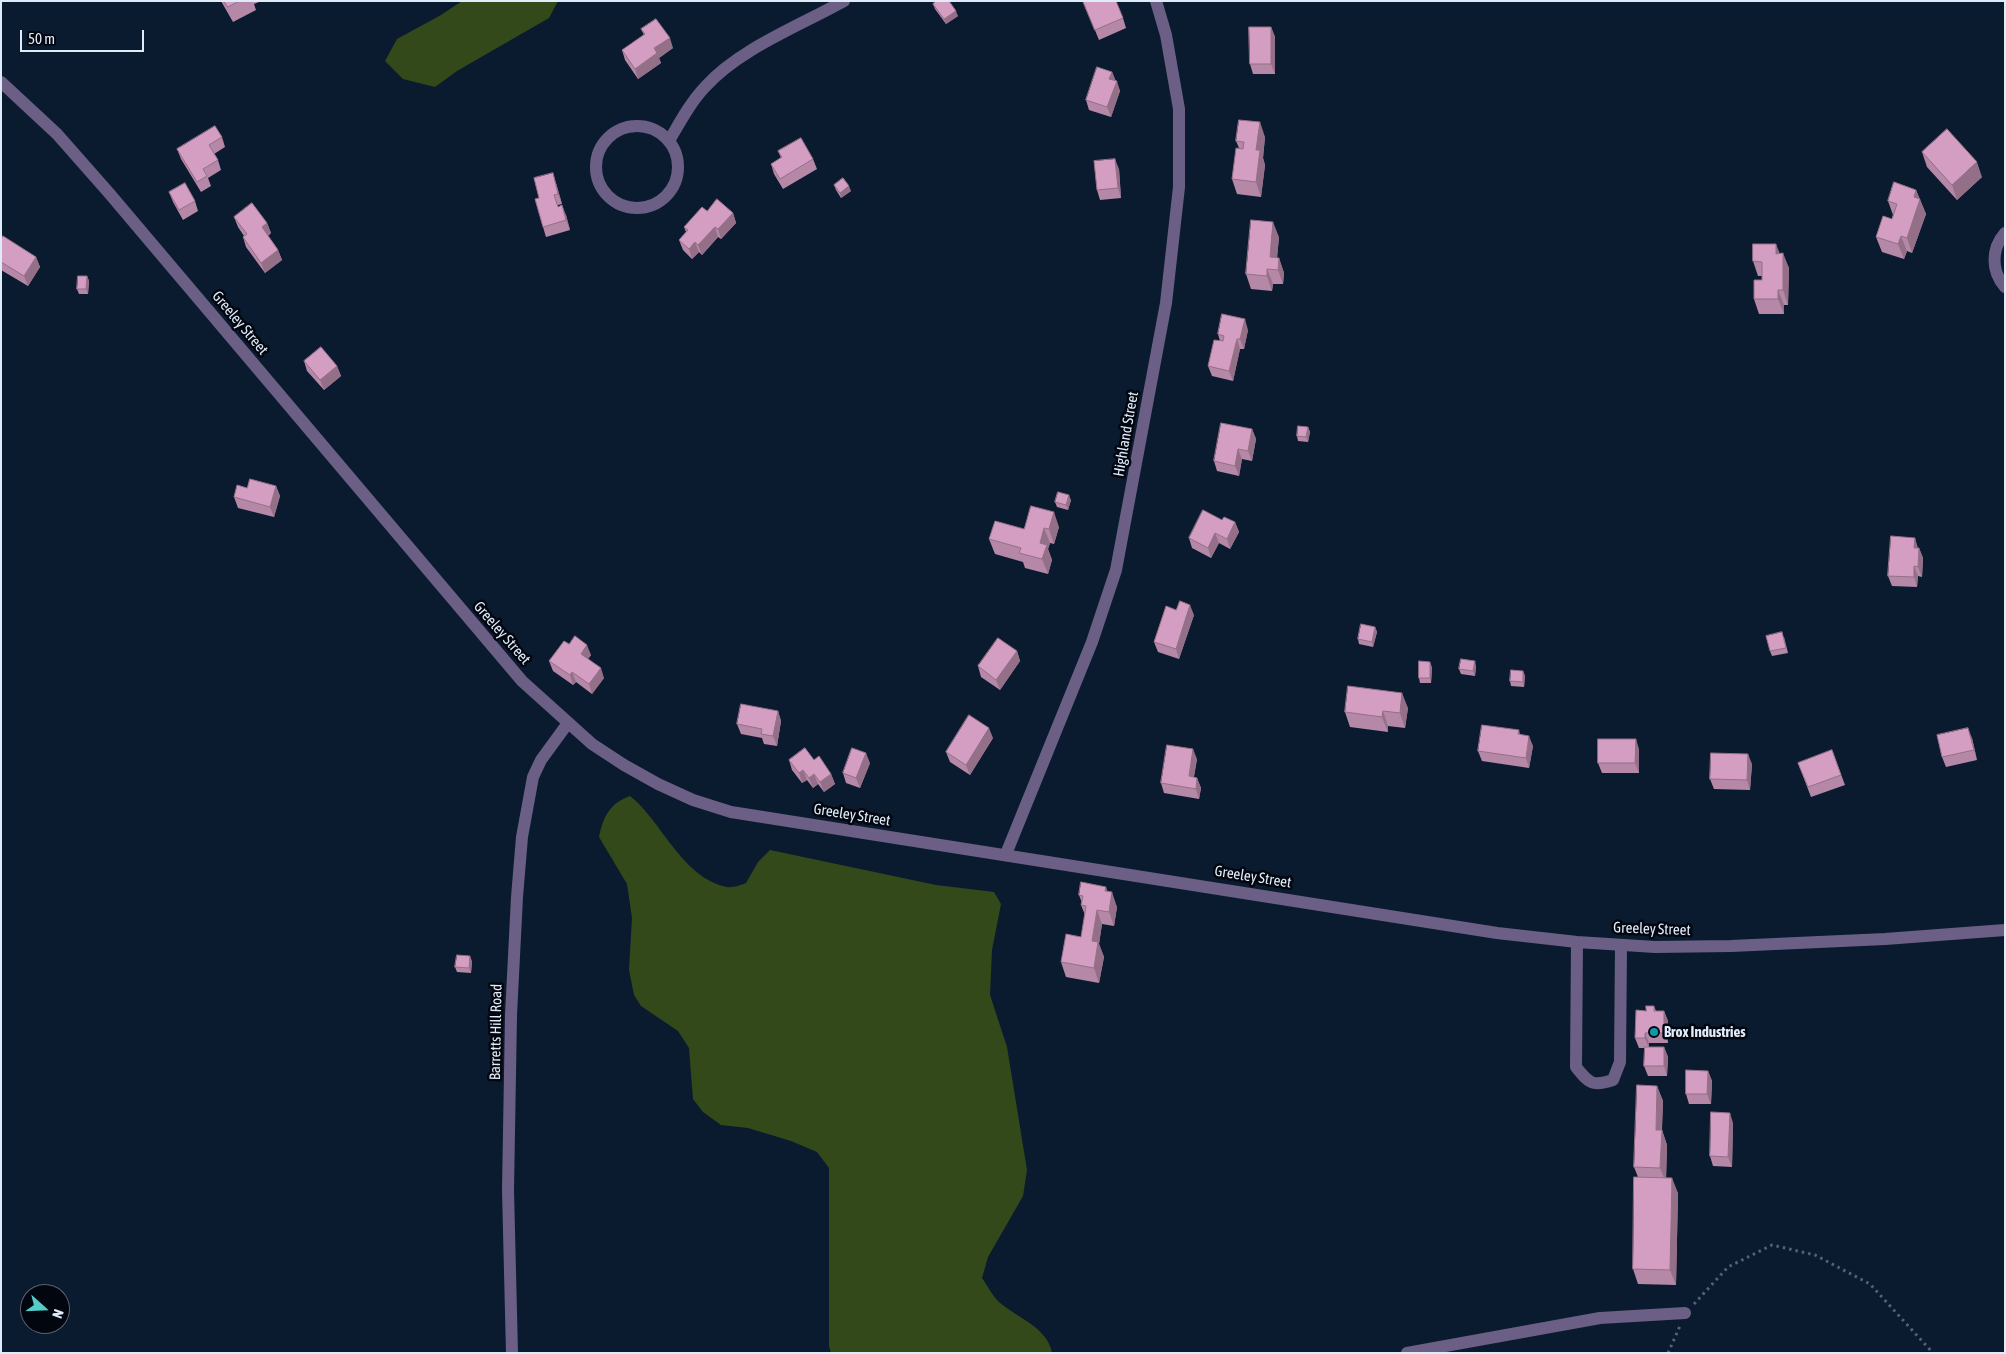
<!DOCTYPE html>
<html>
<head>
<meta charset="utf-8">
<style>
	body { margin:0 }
	#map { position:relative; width:2006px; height:1354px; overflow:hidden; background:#0a1b30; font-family:"Asap Condensed",sans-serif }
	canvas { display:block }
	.frame { position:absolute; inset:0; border:2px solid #e0ebfa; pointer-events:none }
	.north { position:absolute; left:20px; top:1284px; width:50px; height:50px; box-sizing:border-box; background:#02060f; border:1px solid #5b626d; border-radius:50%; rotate:110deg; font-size:14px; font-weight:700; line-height:20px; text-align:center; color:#e0ebfa }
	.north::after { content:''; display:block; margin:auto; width:18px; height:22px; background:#54cdc8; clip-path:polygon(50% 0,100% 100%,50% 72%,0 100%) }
	.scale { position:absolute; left:20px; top:30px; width:124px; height:22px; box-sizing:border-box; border:2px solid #e0ebfa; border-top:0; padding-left:6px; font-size:15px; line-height:18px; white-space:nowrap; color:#e0ebfa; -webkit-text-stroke:4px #02060f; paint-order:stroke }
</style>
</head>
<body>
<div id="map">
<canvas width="2006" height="1354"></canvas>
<div class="frame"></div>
<div class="north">N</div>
<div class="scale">50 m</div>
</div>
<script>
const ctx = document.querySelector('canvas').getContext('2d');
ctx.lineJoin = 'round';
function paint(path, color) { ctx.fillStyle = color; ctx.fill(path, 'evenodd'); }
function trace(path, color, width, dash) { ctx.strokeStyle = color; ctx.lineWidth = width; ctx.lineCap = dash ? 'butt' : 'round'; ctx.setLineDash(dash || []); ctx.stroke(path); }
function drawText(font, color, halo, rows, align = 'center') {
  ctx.font = font + ' "Asap Condensed",sans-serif'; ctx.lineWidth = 5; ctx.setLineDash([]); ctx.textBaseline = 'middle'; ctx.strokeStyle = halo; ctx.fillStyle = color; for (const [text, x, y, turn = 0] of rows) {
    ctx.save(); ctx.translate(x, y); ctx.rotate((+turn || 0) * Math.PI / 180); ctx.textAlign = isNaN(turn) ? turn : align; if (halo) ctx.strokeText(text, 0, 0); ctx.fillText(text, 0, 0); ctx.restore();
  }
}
paint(new Path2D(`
	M462,1H558L549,18L457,71L435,87L403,79L385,61L397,39L441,15Z
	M630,796C662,821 682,878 727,887C733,888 741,885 746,883L758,862L770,850L936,885L994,892L1001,904L992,950L990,995L1007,1047L1027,1170L1023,1196L988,1257L982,1278C987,1285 992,1295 998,1301C1015,1317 1048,1327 1052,1353H831L829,1346V1168L817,1152L791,1141L748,1128L721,1125L703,1112L693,1099L689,1048L678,1031L641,1006L634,995L629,970L632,918L627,884L599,837C603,817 610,803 630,796Z`), '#34491a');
trace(new Path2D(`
	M1694,1304L1728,1267L1772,1245L1815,1255L1870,1284L1933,1353
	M1668,1353L1680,1326`), '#536275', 3, [2.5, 4]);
trace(new Path2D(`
	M1,82L57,134L109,193L522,681L592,744L624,765L658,784L693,800L731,812L1497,933L1577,942L1655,947L1731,946L1885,939L2005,930
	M596 167a41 41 0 1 1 82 0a41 41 0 1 1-82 0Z
	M669,141C680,122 690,103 705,87C739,49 799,26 844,1
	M2005,233C1991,249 1991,271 2005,287
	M1006,854L1092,642L1116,570L1166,303L1179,187V109L1166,35L1156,1
	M1577,942L1576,1067C1589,1083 1592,1087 1613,1080L1620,1062L1621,945
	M512,1353L508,1190L511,1015L517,897L522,837L533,777L541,760L568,723
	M1407,1353L1600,1318L1685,1313`), '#6c5f86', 12);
paint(new Path2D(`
	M221,1H259V2L254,4L256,10L233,22Z
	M1083,1L1123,18L1126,28L1099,40Z
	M933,4L958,16L946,24L935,9Z
	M1271,27L1275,37V74H1253L1250,64Z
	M641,29L673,48L659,58L661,63L638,79L625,60L622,50L644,35Z
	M1112,72L1120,91L1111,117L1089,110L1086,100Z
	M222,137L225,147L214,154L218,160L221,170L208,178L211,186L201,192L181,159L177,149Z
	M1265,137L1263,158L1265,165L1261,197L1237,194L1232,179L1239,148L1236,141Z
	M778,151L813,159L817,169L783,189L774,174L771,164L781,158Z
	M1922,152L1982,177L1957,200L1927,167Z
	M1119,169L1121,198L1100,200L1097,190Z
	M556,183L562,204L558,205V206L566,215L570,230L546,237L543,227L539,198Z
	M834,185L851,191L841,198L836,190Z
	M1916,190L1926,214L1912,253L1907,251L1904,259L1882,252L1876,237L1892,219L1893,215L1888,201Z
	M169,192L195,201L198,211L183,220L173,202Z
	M707,211L733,213L736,223L721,239L718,237L702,255L699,252L692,259L683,250L679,240L686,232L684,227Z
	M234,217L267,223L271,233L268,236L278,250L282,260L265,273L246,247L243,237L244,236L238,227Z
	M1279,237L1277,258H1279L1284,273L1283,284H1273L1272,291L1251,289L1246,274Z
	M1,239L36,257L40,267L28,286L1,270Z
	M1780,253L1789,268L1788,305H1784V314H1759L1754,299L1762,280V276H1758L1753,261Z
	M87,276L89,281L88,294H79L77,289Z
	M1248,330L1244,349H1240L1233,381L1212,376L1208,366L1220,341L1218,334Z
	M304,361L337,366L341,376L324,390L307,371Z
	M1308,427L1310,432L1308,442L1298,441L1297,436Z
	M1252,429L1256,439L1252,461L1242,459L1239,476L1217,471L1214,461Z
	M276,486L280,496L274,517L238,508L234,497L247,488Z
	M1071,500L1068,510L1057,507L1055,502Z
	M1222,520L1235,522L1239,532L1230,549L1219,543L1211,558L1192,548L1189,538Z
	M1059,527L1054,544L1050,543L1048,549L1052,560L1048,574L1025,568L1023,562L995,554L989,539L1024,529Z
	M1918,548H1919L1923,558L1922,577L1918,576L1917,587L1892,586L1888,576Z
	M1194,615L1179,659L1158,652L1154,642Z
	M1375,627L1377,632L1373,647L1359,644L1358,639Z
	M1784,637L1788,653L1772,656L1770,651Z
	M569,644L591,655L588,659L604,678L592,694L576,682L573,685L553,671L549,661Z
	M1017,651L1020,661L1000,690L981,677L978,666Z
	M1476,666L1475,676L1461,674L1459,669Z
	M1432,667L1431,683H1420L1419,678Z
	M1523,671L1525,676L1524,687L1511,686L1510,681Z
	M1408,708L1405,728L1388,726V732L1350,727L1345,712Z
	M778,711L781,721L777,746L764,744L762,738L741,734L737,724Z
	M1519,730L1520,735L1533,746L1529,768L1482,761L1478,751Z
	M993,738L970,775L950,762L946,752Z
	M1972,738L1977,760L1946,767L1942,757Z
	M1639,749V773H1602L1598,763Z
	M1832,750L1845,785L1811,797L1798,763Z
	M1197,759L1194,777L1197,778L1201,788L1199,799L1164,793L1161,783Z
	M789,760H814L831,774L835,784L824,792L818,784L813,788L807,780L802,783L792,770Z
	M870,763L860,788L846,783L843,773Z
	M1752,764L1750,790L1714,789L1710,779Z
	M1108,892L1117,907L1114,926L1102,924L1099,944L1104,957L1099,983L1066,977L1061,962L1081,937L1085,915L1081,905L1082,903L1079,895Z
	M472,961L471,973L457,972L455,967Z
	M1654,1006L1656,1011H1664L1668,1021V1043H1649V1047H1664L1668,1057L1667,1076H1648L1644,1066L1645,1048H1639L1635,1038L1646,1011Z
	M1708,1071L1712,1081L1711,1104H1689L1686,1094Z
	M1657,1086L1663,1101L1662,1130L1667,1145L1666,1178L1678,1193L1676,1285L1638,1284L1633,1269L1638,1177L1634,1167Z
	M1733,1123L1732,1167L1713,1166L1710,1156Z`), '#b688a7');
paint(new Path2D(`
	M956,11L958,16L946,24L944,19Z
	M1271,27L1275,37V74L1271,64Z
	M670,38L673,48L659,58L661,63L638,79L635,69L654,48Z
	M1112,72L1116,82L1109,79Z
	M1117,81L1120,91L1111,117L1107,107Z
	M1260,122L1265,137L1263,158L1265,165L1261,197L1256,182V150Z
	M1115,159L1119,169L1121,198L1118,188Z
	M1977,162L1982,177L1957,200L1952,185Z
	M553,173L556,183L562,204L558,194Z
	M849,186L851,191L841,198L840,193Z
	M1916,190L1926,214L1912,253L1907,238L1914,197Z
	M562,205L566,215L570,230L566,220Z
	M733,213L736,223L721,239L718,229Z
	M1273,222L1279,237L1276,269L1270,257Z
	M267,223L271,233L265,237L262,227Z
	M715,227L718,237L702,255L698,245Z
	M1901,236L1907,251L1904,259L1898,244Z
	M695,242L699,252L692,259L689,249Z
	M1776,244L1782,259L1776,254Z
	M278,250L282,260L265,273L261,263Z
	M1783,253L1789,268L1788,305L1783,290Z
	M36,257L40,267L28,286L24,276Z
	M1279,258L1284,273L1283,284L1278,270Z
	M1267,269L1273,284L1272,291L1267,276Z
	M87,276L89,281L88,294L86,289Z
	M1778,290L1784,305V314L1778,299Z
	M1245,319L1248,330L1244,349L1240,339Z
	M1237,339L1240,349L1233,381L1229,371Z
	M337,366L341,376L324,390L320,380Z
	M1308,427L1310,432L1308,442L1306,437Z
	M1252,429L1256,439L1252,461L1248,451Z
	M1238,449L1242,459L1239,476L1235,466Z
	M276,486L280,496L274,517L270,507Z
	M1069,495L1071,500L1068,510L1066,505Z
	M1054,512L1059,527L1054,544L1049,529Z
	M1235,522L1239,532L1230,549L1227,539Z
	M1044,528L1050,543L1048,549L1052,560L1048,574L1042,559L1040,543Z
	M1215,533L1219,543L1211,558L1208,548Z
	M1915,538L1918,548L1917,558L1914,548Z
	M1919,548L1923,558L1922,577L1918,567Z
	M1914,566L1918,576L1917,587L1914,577Z
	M1190,605L1194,615L1179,659L1176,649Z
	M1375,627L1377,632L1373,647L1372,642Z
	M587,645L591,655L584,664L581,654Z
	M1017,651L1020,661L1000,690L996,680Z
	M1475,661L1476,666L1475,676L1473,671Z
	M1430,662L1432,667L1431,683L1430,678Z
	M601,668L604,678L592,694L589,684Z
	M1523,671L1525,676L1524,687L1523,682Z
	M572,672L576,682L573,685L570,675Z
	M1402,693L1408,708L1405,728L1400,713Z
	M778,711L781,721L777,746L773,736Z
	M1383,711L1388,726V732L1382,717Z
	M989,728L993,738L970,775L966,765Z
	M1968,728L1972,738L1977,760L1974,750Z
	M1529,736L1533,746L1529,768L1526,758Z
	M1636,739L1639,749V773L1635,763Z
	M1193,749L1197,759L1192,786L1189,776Z
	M866,753L870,763L860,788L856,778Z
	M1748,754L1752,764L1750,790L1747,780Z
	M803,770L807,780L802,783L799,773Z
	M814,774L818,784L813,788L809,778Z
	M831,774L835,784L824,792L820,782Z
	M1197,778L1201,788L1199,799L1196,789Z
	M1106,887L1111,900L1112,892L1117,907L1114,926L1109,912L1105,891Z
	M1097,910L1102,924L1099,944L1104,957L1099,983L1094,968L1092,941Z
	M470,956L472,961L471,973L469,968Z
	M1664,1011L1668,1021V1043L1664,1033Z
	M1645,1033L1649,1043V1048L1645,1038Z
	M1664,1047L1668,1057L1667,1076L1664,1066Z
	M1708,1071L1712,1081L1711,1104L1707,1094Z
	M1657,1086L1663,1101L1661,1145L1656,1130Z
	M1730,1113L1733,1123L1732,1167L1728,1157Z
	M1662,1130L1667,1145L1666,1183L1660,1168Z
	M1672,1178L1678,1193L1676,1285L1670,1270Z`), '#946f88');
const building = new Path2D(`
	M224,1H239L228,7Z
	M936,1H949L956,11L944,19L933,4Z
	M1083,1H1116L1123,18L1095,30Z
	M656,19L670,38L654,48L657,53L635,69L622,50L645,34L641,29Z
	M1249,27H1271V64H1250Z
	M1097,67L1112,72L1109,79L1117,81L1107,107L1086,100Z
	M1239,120L1260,122L1256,150H1260L1256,182L1232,179L1236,148L1243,149L1244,142L1236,141Z
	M215,126L222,137L209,145L218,160L203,169L207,176L197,182L177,149Z
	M1947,129L1977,162L1952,185L1922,152Z
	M801,138L813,159L780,179L771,164L782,157L778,151Z
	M1115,159L1118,188L1097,190L1094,161Z
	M553,173L558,194L554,195L558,207L562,205L566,220L543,227L535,199L539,198L534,178Z
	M843,178L849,186L840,193L834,185Z
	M1894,182L1916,190L1914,197L1920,199L1907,238L1901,236L1898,244L1876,237L1883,216L1892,219L1897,204L1888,201Z
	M185,183L195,201L179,210L169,192Z
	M717,199L733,213L718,229L715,227L698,245L695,242L689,249L679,240L688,230L684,227L702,207L707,211Z
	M252,203L267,223L262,227L278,250L261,263L243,237L247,234L234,217Z
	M1251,220L1273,222L1270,257L1279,258L1278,270L1267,269V276L1246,274Z
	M3,236L36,257L24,276L1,262V239Z
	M1753,244H1776V254L1783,253V290H1778V299H1754V280H1762V262L1753,261Z
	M78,276H87L86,289H77Z
	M1222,314L1245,319L1240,339H1237L1229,371L1208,366L1214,340L1223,341L1224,336L1218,334Z
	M321,347L337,366L320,380L304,361Z
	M1221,423L1252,429L1248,451L1238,449L1235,466L1214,461Z
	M1298,426L1308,427L1306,437L1297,436Z
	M250,479L276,486L270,507L234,497L237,485L247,488Z
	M1058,492L1069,495L1066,505L1055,502Z
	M1031,506L1054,512L1049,529L1044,528L1040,543L1047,545L1042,559L1019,553L1021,548L989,539L995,521L1024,529Z
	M1203,510L1222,520L1224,517L1235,522L1227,539L1215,533L1208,548L1189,538Z
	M1891,536L1915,538L1914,548H1919L1918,567L1914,566V577L1888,576Z
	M1180,601L1190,605L1176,649L1154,642L1166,606L1176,610Z
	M1361,624L1375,627L1372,642L1358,639Z
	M1782,632L1786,648L1770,651L1766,636Z
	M575,636L587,645L581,654L601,668L589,684L572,672L570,675L549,661L564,641L569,644Z
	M998,638L1017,651L996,680L978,666Z
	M1461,659L1475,661L1473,671L1459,669Z
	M1419,661L1430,662V678H1419Z
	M1511,670L1523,671V682L1510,681Z
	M1348,686L1402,693L1400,713L1383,711L1382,717L1345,712Z
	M741,704L778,711L773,736L761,734L762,729L737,724Z
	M969,715L989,728L966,765L946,752Z
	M1482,725L1519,730L1518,734L1529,736L1526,758L1478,751Z
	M1968,728L1974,750L1942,757L1937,735Z
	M1598,739H1636L1635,763H1598Z
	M1167,745L1193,749L1189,776L1197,778L1196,789L1161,783Z
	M805,748L814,760L819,756L831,774L820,782L814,774L809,778L803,770L799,773L789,760Z
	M852,748L866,753L856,778L843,773Z
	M1832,750L1841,775L1808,787L1798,763Z
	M1711,753L1748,754L1747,780L1710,779Z
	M1081,882L1106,887L1105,891L1112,892L1109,912L1097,910L1092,941L1098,942L1094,968L1061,962L1066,934L1081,937L1086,906L1081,905L1083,896L1079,895Z
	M457,955L470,956L469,968L455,967Z
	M1646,1006H1654V1011H1664V1033H1645V1038H1635L1636,1010L1646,1011Z
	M1645,1047H1664V1066H1644Z
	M1686,1070L1708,1071L1707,1094H1686Z
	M1637,1085L1657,1086L1656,1130H1662L1660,1168L1634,1167Z
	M1711,1112L1730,1113L1728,1157L1710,1156Z
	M1634,1177L1672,1178L1670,1270L1633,1269Z`);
paint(building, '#d49ec2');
trace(building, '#946f88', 1);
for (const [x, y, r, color] of [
	[1654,1032,5,"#0f9aa8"]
]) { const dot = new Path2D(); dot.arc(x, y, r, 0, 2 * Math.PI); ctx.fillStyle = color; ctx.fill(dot); trace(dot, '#02060f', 2); }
drawText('15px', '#e0ebfa', '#02060f', [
	["Greeley Street",240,323,50],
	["Highland Street",1126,434,-80],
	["Greeley Street",502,633,49],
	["Greeley Street",852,815,9],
	["Greeley Street",1253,877,9],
	["Greeley Street",1652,929,2],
	["Barretts Hill Road",496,1032,-89]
]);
drawText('bold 15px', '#e0ebfa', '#02060f', [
	["Brox Industries",1664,1032]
], 'left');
</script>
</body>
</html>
